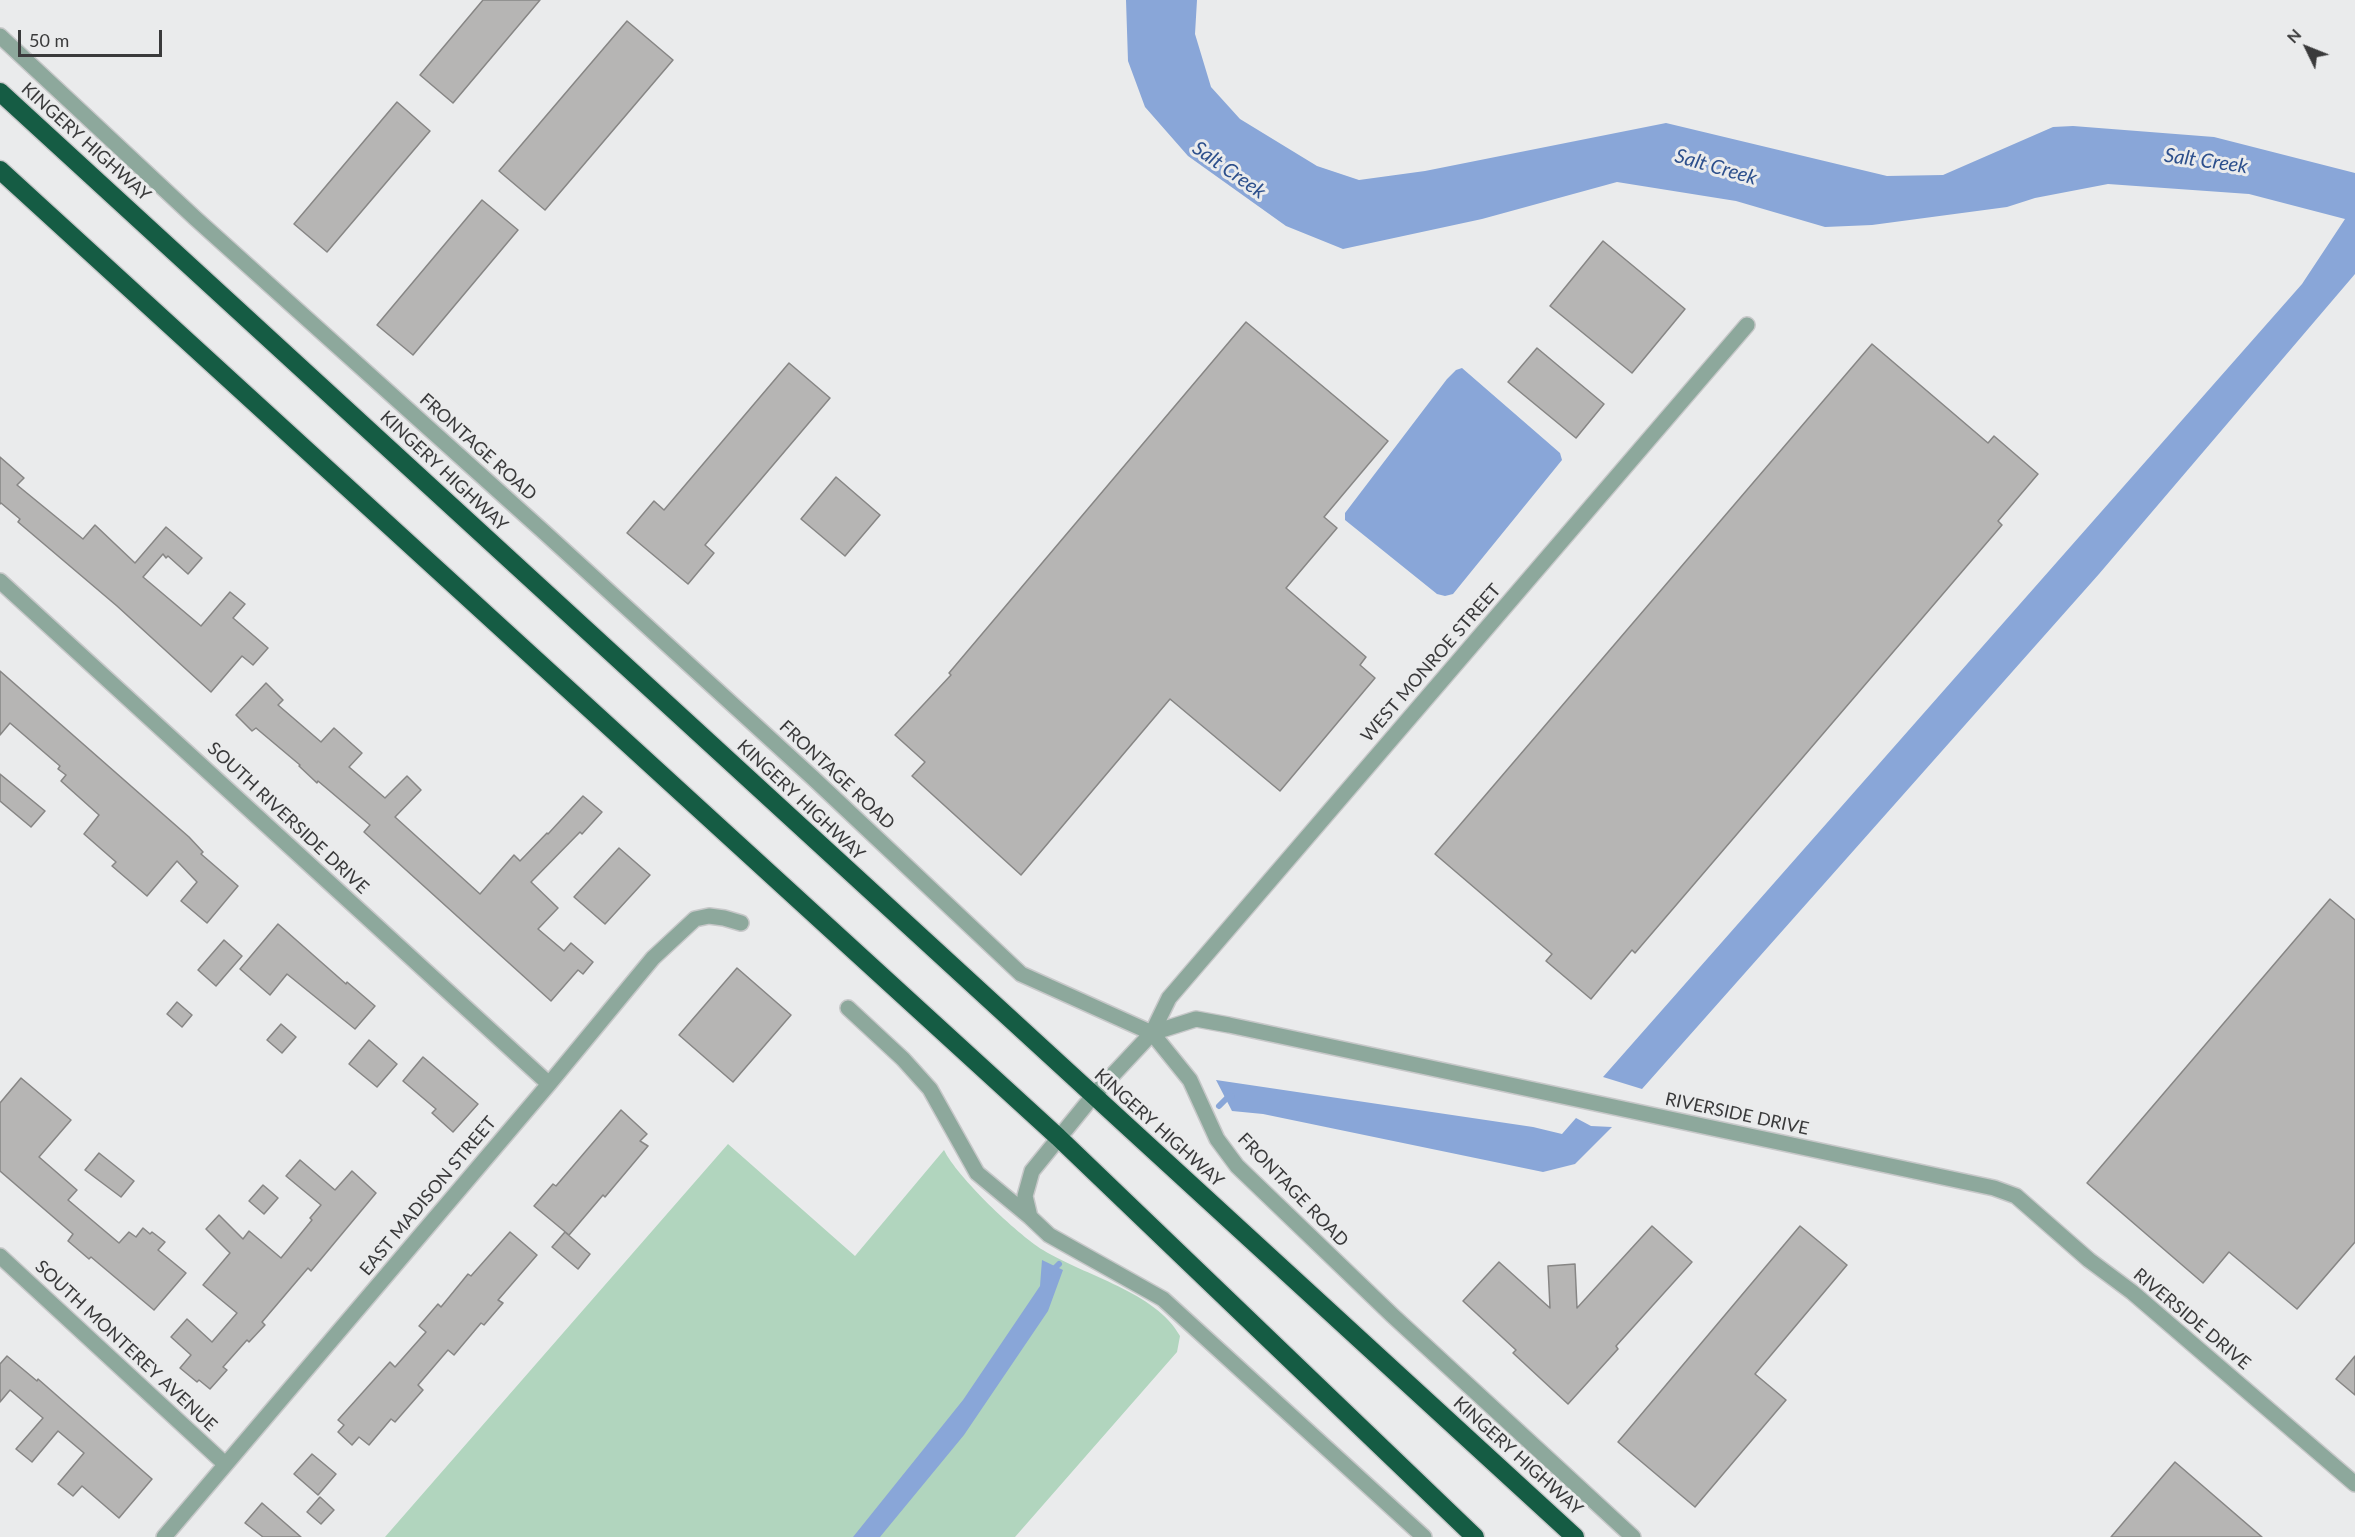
<!DOCTYPE html>
<html>
<head>
<meta charset="utf-8">
<style>
	body { margin:0 }
	#map { position:relative; width:2355px; height:1537px; overflow:hidden; background:#eaebec; font-family:Lato,sans-serif }
	canvas { display:block }
	.north { position:absolute; left:2277px; top:18px; width:60px; height:60px; -webkit-text-stroke:4px #eaebec; paint-order:stroke; rotate:313deg; font-size:16px; font-weight:700; line-height:24px; text-align:center; color:#3a3a3b }
	.north::after { content:''; display:block; margin:auto; width:21px; height:27px; background:#3a3a3b; clip-path:polygon(50% 0,100% 100%,50% 72%,0 100%) }
	.scale { position:absolute; left:18px; top:30px; width:144px; height:27px; box-sizing:border-box; border:3px solid #3a3a3b; border-top:0; padding-left:8px; font-size:18px; line-height:21px; white-space:nowrap; color:#3a3a3b; -webkit-text-stroke:4px #eaebec; paint-order:stroke }
</style>
</head>
<body>
<div id="map">
<canvas width="2355" height="1537"></canvas>
<div class="north">N</div>
<div class="scale">50 m</div>
</div>
<script>
const ctx = document.querySelector('canvas').getContext('2d');
ctx.lineJoin = 'round';
function paint(path, color) { ctx.fillStyle = color; ctx.fill(path, 'evenodd'); }
function trace(path, color, width, dash) { ctx.strokeStyle = color; ctx.lineWidth = width; ctx.lineCap = dash ? 'butt' : 'round'; ctx.setLineDash(dash || []); ctx.stroke(path); }
function drawText(font, color, halo, rows, align = 'center') {
  ctx.font = font + ' Lato,sans-serif'; ctx.lineWidth = 6; ctx.setLineDash([]); ctx.textBaseline = 'middle'; ctx.strokeStyle = halo; ctx.fillStyle = color; for (const [text, x, y, turn = 0] of rows) {
    ctx.save(); ctx.translate(x, y); ctx.rotate((+turn || 0) * Math.PI / 180); ctx.textAlign = isNaN(turn) ? turn : align; if (halo) ctx.strokeText(text, 0, 0); ctx.fillText(text, 0, 0); ctx.restore();
  }
}
paint(new Path2D(`
	M728,1144L855,1256L944,1150C957,1177 1017,1234 1043,1250C1085,1276 1156,1292 1180,1336L1177,1352L1015,1537H385Z`), '#b1d5be');
paint(new Path2D(`
	M1126,0H1197L1195,34L1211,87L1240,119L1317,166L1359,180L1425,171L1666,123L1887,176L1943,175L2053,127L2073,126L2214,137L2355,173V274L2099,574L1642,1089L1603,1077L2302,284L2345,219L2249,194L2108,184L2035,198L2007,207L1872,225L1825,227L1736,201L1617,182L1482,219L1343,249L1286,226L1188,156L1145,107L1128,61Z
	M1462,368L1560,453L1562,460L1453,594L1445,596L1437,594L1345,520V513L1447,379L1456,370Z
	M1216,1080L1533,1127L1562,1134L1576,1118L1591,1126L1612,1127L1575,1164L1543,1172L1263,1114L1232,1111Z
	M1042,1260L1063,1270L1048,1311L964,1435L880,1537H853L963,1400L1040,1286Z`), '#89a6d8');
trace(new Path2D(`
	M1219,1106L1229,1096H1232
	M1051,1272L1059,1264`), '#89a6d8', 6);
const building = new Path2D(`
	M483,0H540L453,103L420,75Z
	M627,21L673,60L545,210L499,171Z
	M397,102L430,131L327,252L294,224Z
	M482,200L518,230L413,355L377,325Z
	M1603,241L1685,309L1632,373L1550,306Z
	M1246,322L1388,441L1324,517L1337,528L1286,588L1366,657L1360,665L1375,678L1280,791L1170,699L1021,875L912,776L925,762L895,735L951,675L949,673Z
	M1872,344L1988,443L1994,436L2038,474L1998,521L2002,525L1635,953L1632,950L1591,999L1546,961L1552,954L1435,854Z
	M1537,348L1604,404L1576,438L1508,382Z
	M789,363L830,398L705,545L714,553L688,584L627,533L654,501L664,510Z
	M0,457L24,478L17,485L83,539L95,525L135,563L166,527L202,558L188,574L168,556L166,558L163,554L143,577L201,626L230,592L245,604L233,618L268,648L253,665L242,656L211,692L117,606L18,522L20,519L1,503L0,504Z
	M836,477L880,515L845,556L801,519Z
	M0,671L189,837L203,852L201,854L238,886L207,923L181,901L197,882L177,861L147,896L112,866L116,862L84,834L99,815L61,781L66,775L58,769L60,766L10,723L0,735Z
	M266,683L283,700L278,705L321,742L334,728L362,753L349,767L385,798L407,776L421,790L395,817L480,894L514,855L520,861L547,833L548,834L583,796L602,812L582,834L580,832L531,882L558,908L538,929L564,951L571,943L593,962L583,974L578,970L551,1001L364,832L370,825L318,781L317,783L299,766L300,765L256,728L252,731L236,715Z
	M0,774L45,811L31,827L0,801Z
	M619,848L650,875L605,924L574,897Z
	M2330,899L2355,920V1242L2297,1309L2229,1252L2203,1283L2087,1183Z
	M278,924L346,984L347,982L375,1006L355,1029L287,974L270,995L240,969Z
	M224,940L242,956L216,986L198,970Z
	M737,968L791,1015L733,1082L679,1035Z
	M177,1002L192,1015L182,1027L167,1014Z
	M281,1024L296,1037L282,1053L267,1040Z
	M369,1040L397,1064L377,1087L349,1064Z
	M423,1057L478,1104L453,1132L432,1113L436,1109L403,1081Z
	M21,1078L71,1120L39,1157L77,1190L68,1200L119,1243L129,1232L136,1237L143,1228L150,1234L152,1232L165,1242L158,1250L186,1273L154,1310L91,1257L89,1259L68,1241L73,1234L0,1171V1103Z
	M621,1110L647,1134L640,1141L648,1146L605,1197L603,1195L569,1235L534,1206L553,1184L556,1186Z
	M99,1153L134,1181L121,1197L85,1170Z
	M300,1160L335,1190L352,1171L376,1193L311,1271L308,1268L262,1322L265,1325L249,1342L247,1340L223,1367L227,1370L210,1389L199,1380L197,1382L180,1368L191,1355L171,1337L187,1319L212,1342L237,1313L203,1285L230,1253L206,1229L219,1215L243,1239L249,1231L281,1258L312,1220L310,1218L321,1205L286,1176Z
	M263,1185L278,1198L264,1214L249,1201Z
	M1652,1226L1692,1262L1616,1346L1618,1349L1568,1404L1513,1353L1516,1350L1463,1301L1499,1262L1550,1308L1548,1266L1575,1264L1577,1308Z
	M1800,1226L1847,1265L1755,1374L1786,1400L1695,1507L1618,1442Z
	M510,1232L537,1255L498,1300L503,1303L484,1325L481,1323L454,1355L448,1350L418,1385L423,1390L395,1422L391,1419L369,1445L359,1437L352,1445L338,1432L344,1425L338,1420L390,1362L395,1367L426,1332L419,1326L438,1304L441,1307L468,1274L471,1276Z
	M565,1232L590,1254L578,1269L552,1247Z
	M7,1356L37,1381L38,1379L152,1479L119,1518L82,1486L73,1496L58,1484L84,1453L58,1431L32,1462L16,1449L43,1418L10,1390L0,1402V1364Z
	M2355,1356V1395L2336,1379Z
	M312,1454L336,1474L318,1495L294,1474Z
	M2175,1462L2262,1537H2111Z
	M320,1497L334,1510L321,1524L307,1512Z
	M262,1503L301,1537H263L245,1523Z`);
paint(building, '#b6b5b4');
trace(building, '#878685', 1.5);
const street = new Path2D(`
	M0,36L195,218L544,532L813,778L1021,974L1152,1033L1190,1080L1217,1139L1237,1166L1392,1315L1633,1537
	M0,581L549,1084
	M848,1008L903,1059L930,1089L977,1173L1030,1217
	M1152,1033L1169,998L1747,325
	M0,1256L225,1464
	M164,1537L549,1084L653,958L695,919L709,916L724,918L741,923
	M1424,1537L1163,1299L1049,1235L1030,1217L1025,1196L1032,1171L1093,1096L1152,1033L1196,1019L1229,1025L1994,1188L2016,1196L2089,1260L2132,1292L2355,1484`);
const highway = new Path2D(`
	M0,92L1575,1537
	M0,170L1058,1137L1475,1537`);
trace(street, '#c7c8c9', 18);
trace(highway, '#c7c8c9', 21);
trace(street, '#8da89c', 15);
trace(highway, '#155c44', 18);
drawText('18px', '#3a3a3b', '#eaebec', [
	["KINGERY HIGHWAY",86,142,42],
	["FRONTAGE ROAD",478,447,42],
	["KINGERY HIGHWAY",444,471,43],
	["WEST MONROE STREET",1431,663,-49],
	["FRONTAGE ROAD",837,775,43],
	["KINGERY HIGHWAY",801,800,43],
	["SOUTH RIVERSIDE DRIVE",288,818,43],
	["RIVERSIDE DRIVE",1737,1114,12],
	["KINGERY HIGHWAY",1159,1128,42],
	["FRONTAGE ROAD",1293,1190,46],
	["EAST MADISON STREET",428,1196,-50],
	["RIVERSIDE DRIVE",2192,1319,40],
	["SOUTH MONTEREY AVENUE",126,1346,43],
	["KINGERY HIGHWAY",1518,1456,42]
]);
drawText('italic 20px', '#2c4f8c', '#eaebec', [
	["Salt Creek",2206,161,8],
	["Salt Creek",1716,167,16],
	["Salt Creek",1229,170,35]
]);
</script>
</body>
</html>
